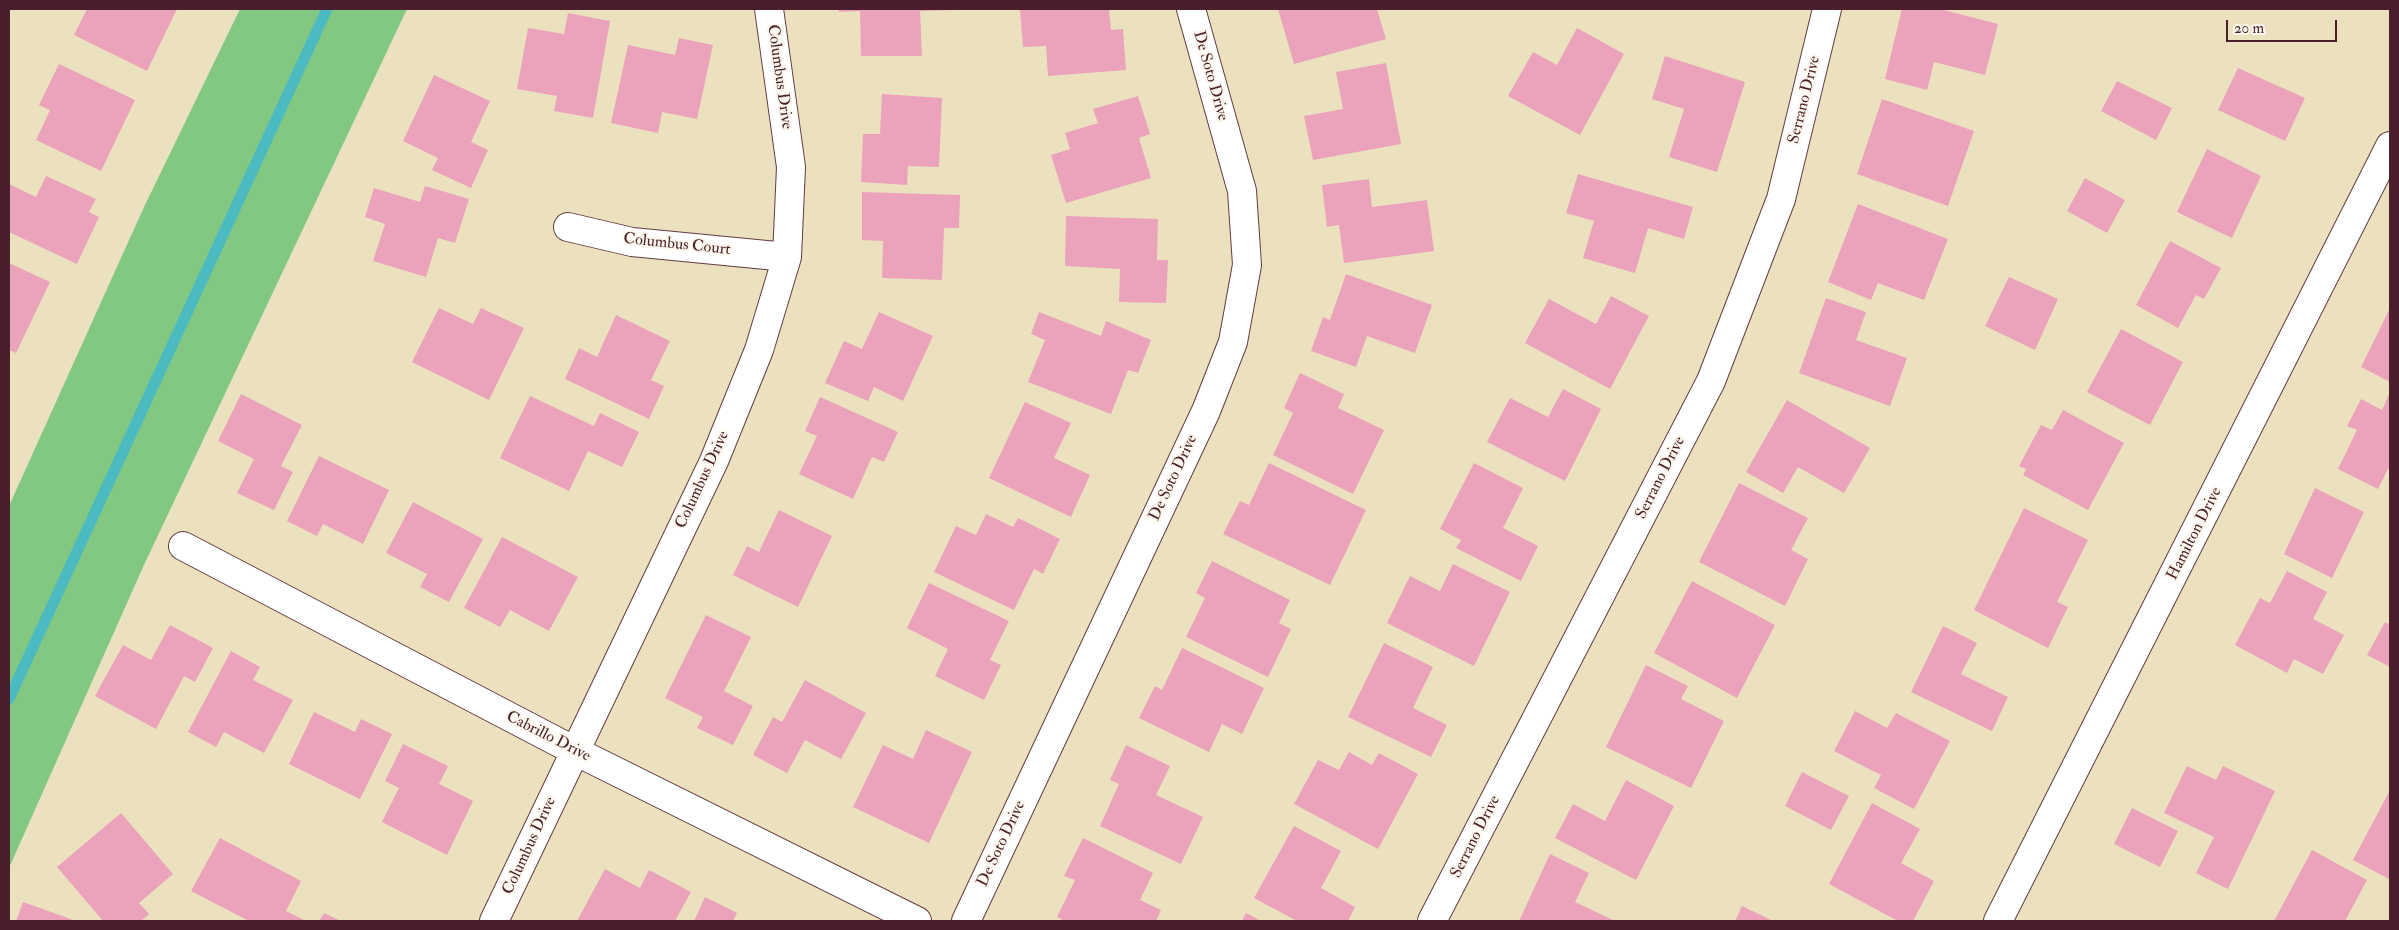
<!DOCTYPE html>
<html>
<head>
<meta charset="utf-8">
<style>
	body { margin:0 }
	#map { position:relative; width:2399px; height:930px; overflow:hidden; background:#ece1bf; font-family:"IM FELL Double Pica",serif }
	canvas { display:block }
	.frame { position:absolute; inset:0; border:10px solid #4a1f2b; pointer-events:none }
	.scale { position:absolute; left:2226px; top:20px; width:111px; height:22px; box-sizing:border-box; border:2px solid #4a1f2b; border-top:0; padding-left:6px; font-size:15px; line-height:18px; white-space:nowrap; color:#4a1f2b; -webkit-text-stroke:4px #fbf7ec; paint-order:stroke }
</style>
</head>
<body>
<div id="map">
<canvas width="2399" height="930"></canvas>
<div class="frame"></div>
<div class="scale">20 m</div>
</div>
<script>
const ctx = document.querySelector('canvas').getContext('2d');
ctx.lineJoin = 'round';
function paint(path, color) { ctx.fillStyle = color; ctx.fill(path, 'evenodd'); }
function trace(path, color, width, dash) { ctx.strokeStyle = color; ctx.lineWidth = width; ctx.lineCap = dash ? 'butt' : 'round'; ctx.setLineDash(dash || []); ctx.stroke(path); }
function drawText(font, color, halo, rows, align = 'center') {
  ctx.font = font + ' "IM FELL Double Pica",serif'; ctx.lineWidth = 4.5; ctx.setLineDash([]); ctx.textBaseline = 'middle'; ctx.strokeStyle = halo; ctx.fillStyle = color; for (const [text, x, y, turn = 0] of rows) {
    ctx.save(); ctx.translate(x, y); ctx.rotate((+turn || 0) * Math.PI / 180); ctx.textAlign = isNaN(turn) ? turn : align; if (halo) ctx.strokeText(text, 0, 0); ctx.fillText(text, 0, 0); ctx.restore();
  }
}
paint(new Path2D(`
	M240,9H407L143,567L9,868V506L144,207Z`), '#82c882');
trace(new Path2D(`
	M9,699L327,9`), '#4bbac1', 11);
paint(new Path2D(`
	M87,9H177L147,71L74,35Z
	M838,9H957V10L920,11L922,56H861L860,11L839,12Z
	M1020,9H1109L1111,30L1123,29L1126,70L1048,76L1046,46L1023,47Z
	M1278,9H1377L1386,39L1294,64Z
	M1902,9H1940L1998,24L1985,75L1934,62L1927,90L1885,79Z
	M568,13L610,21L593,118L554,111L557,96L517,89L528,28L564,34Z
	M1577,28L1624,54L1580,135L1508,96L1533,52L1557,65Z
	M679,38L713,45L697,119L662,112L658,133L611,123L628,45L675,55Z
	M1665,56L1745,82L1717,172L1669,157L1684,109L1652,99Z
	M1386,63L1401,144L1313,160L1304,116L1343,109L1336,72Z
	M59,64L135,100L101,171L36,140L50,110L39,105Z
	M2238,68L2305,98L2285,141L2218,110Z
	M434,75L490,101L471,142L488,150L471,188L432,170L438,158L403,141Z
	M2117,81L2172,108L2156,140L2101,111Z
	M882,94L942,98L939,167L908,166L907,185L861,182L863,134H880Z
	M1138,96L1150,134L1139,138L1151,178L1066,203L1051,155L1070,149L1065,133L1098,123L1093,109Z
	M1882,99L1974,131L1948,206L1857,174Z
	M2207,149L2261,176L2232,238L2177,212Z
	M1578,174L1693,207L1684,239L1648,228L1635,273L1583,258L1594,221L1566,213Z
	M46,176L96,199L89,212L99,217L77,264L9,232V184L36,197Z
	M2085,178L2125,200L2107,233L2067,211Z
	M1369,179L1372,207L1427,200L1434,251L1344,263L1339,225L1327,227L1322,185Z
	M425,186L469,199L455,243L438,238L426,277L373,261L385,224L365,217L374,188L420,202Z
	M862,192L960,195L959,228H944L942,280L882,278L883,241L862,240Z
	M1858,204L1948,239L1924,300L1878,283L1871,300L1828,282Z
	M1066,216L1158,219L1157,260H1168L1166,303L1119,302L1120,269L1065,266Z
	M2170,241L2221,268L2204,299L2196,295L2178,328L2136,305Z
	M9,263L50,282L16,353L9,350Z
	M1346,274L1432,305L1415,353L1367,336L1356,367L1311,351L1323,317L1330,320Z
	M2009,277L2058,299L2035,350L1985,326Z
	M1611,296L1649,316L1610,389L1525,343L1549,299L1596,324Z
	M1826,298L1866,312L1856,340L1907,358L1890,406L1799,373Z
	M439,308L473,324L481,308L524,328L489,400L412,362Z
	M2390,308V382L2361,367Z
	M879,312L933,336L903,401L874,387L868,401L825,383L844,341L862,349Z
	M1039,312L1101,336L1106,321L1151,340L1138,373L1128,370L1111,414L1028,382L1045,340L1031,334Z
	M616,315L670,341L651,380L664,386L649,419L565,379L579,348L597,357Z
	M2121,329L2183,362L2150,425L2087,392Z
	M1300,373L1344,394L1338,408L1384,430L1353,494L1273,455L1293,413L1284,408Z
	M1563,389L1601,409L1565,481L1487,442L1510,398L1548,417Z
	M2390,392V465L2378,489L2338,469L2357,430L2347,426L2361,399L2382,410Z
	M241,394L302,425L281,466L293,472L274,510L237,493L254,459L218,441Z
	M530,396L594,426L600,413L639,432L622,467L588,451L569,491L500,458Z
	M820,397L898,432L884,462L872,457L853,499L799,474L817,436L805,431Z
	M1787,400L1870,448L1844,493L1798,467L1783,493L1746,472Z
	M1025,402L1071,423L1054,458L1090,475L1071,517L989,478Z
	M2063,410L2124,443L2088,510L2023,475L2026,469L2019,466L2041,425L2052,430Z
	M319,456L389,490L363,544L323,524L317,536L287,521Z
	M1269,463L1366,510L1330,585L1223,534L1240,501L1249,505Z
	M1474,463L1523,488L1503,528L1538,546L1521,581L1456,548L1461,540L1440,529Z
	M1739,483L1808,518L1791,550L1808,559L1785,606L1699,562Z
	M2315,488L2364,512L2332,578L2284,554Z
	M413,502L483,539L449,602L420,587L427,574L386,553Z
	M2024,508L2088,540L2057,602L2068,607L2048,648L1974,610Z
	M779,510L832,536L798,607L733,575L747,546L759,552Z
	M986,514L1013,527L1018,518L1060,539L1043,574L1034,569L1014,610L934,572L956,526L976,535Z
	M502,537L578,577L549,631L510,610L500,627L464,608Z
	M1212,561L1290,600L1279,623L1291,629L1268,677L1186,637L1205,598L1196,593Z
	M1453,564L1510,592L1474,666L1387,623L1410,576L1440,591Z
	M2287,571L2327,592L2313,619L2344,635L2323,674L2294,659L2287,673L2235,645L2260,598L2270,603Z
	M1692,581L1775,625L1737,698L1654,653Z
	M929,583L1009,621L990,660L1001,665L984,700L935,676L948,649L907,628Z
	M706,615L751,637L724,691L753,706L733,745L697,728L703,717L665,698Z
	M2385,622L2390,625V667L2367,655Z
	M170,625L213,648L195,682L184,676L156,729L95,696L123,645L151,660Z
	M1943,626L1977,643L1961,674L2008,697L1992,731L1911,692Z
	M1384,643L1433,667L1413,708L1447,725L1431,757L1348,717Z
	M1182,648L1264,688L1242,734L1222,724L1209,752L1139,718L1155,686L1162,690Z
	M231,651L260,667L253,680L293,700L264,753L224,732L216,747L188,732Z
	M1646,665L1688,686L1681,699L1724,721L1691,788L1606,747Z
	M805,680L866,713L841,759L805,740L787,773L753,755L773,717L782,722Z
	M1855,711L1887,728L1896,713L1950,741L1914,809L1874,788L1881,775L1834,751Z
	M314,712L355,732L361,719L392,734L360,799L289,764Z
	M926,730L972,752L929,843L853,807L883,745L913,759Z
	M403,744L448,766L439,784L473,801L447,855L382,822L399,788L385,781Z
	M1126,745L1170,766L1156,795L1203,817L1181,864L1100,826L1119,784L1110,780Z
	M1349,752L1372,765L1379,753L1418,774L1378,849L1294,804L1318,760L1339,770Z
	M2187,766L2216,780L2223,766L2275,791L2228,889L2196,873L2214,837L2164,813Z
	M1802,772L1849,796L1831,830L1785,806Z
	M1626,780L1674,806L1636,880L1555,838L1573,804L1605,821Z
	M2390,790V877L2389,879L2353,860Z
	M1872,803L1920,829L1901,863L1934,881L1913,921H1898L1829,884Z
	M2132,808L2178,831L2160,867L2114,844Z
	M121,813L173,874L139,903L149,914L141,921H103L57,867Z
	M1294,826L1341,851L1321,888L1355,907L1348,921H1297L1254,898Z
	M220,838L301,881L286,911L306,921H249L191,891Z
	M1083,838L1153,873L1140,900L1161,910L1156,921H1065L1057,917L1075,880L1064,876Z
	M2312,850L2367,880L2345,921H2274Z
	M1550,854L1589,873L1575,902L1615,921H1519Z
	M605,869L640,888L649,870L691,892L675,921H577Z
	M705,897L737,913L733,921H694Z
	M23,902L76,921H16Z
	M1742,906L1773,921H1735Z
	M324,913L341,921H319Z
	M1246,913L1261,921H1242Z`), '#eaa3bb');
const minor = new Path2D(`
	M568,227L632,242L787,257
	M183,546L575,751L917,921
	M494,921L714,461L759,350L787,257L791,167L769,9
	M966,921L1206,411L1233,342L1247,265L1242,191L1191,9
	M1432,921L1711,381L1781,199L1827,9
	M1998,921L2390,146`);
trace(minor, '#623c41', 30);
trace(minor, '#fff', 28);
drawText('16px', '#4a1f2b', '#fbf7ec', [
	["De Soto Drive",1210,76,74],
	["Columbus Drive",779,77,82],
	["Serrano Drive",1805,100,-76],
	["Columbus Court",677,245,6],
	["De Soto Drive",1174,478,-65],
	["Serrano Drive",1661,478,-63],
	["Columbus Drive",703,480,-65],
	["Hamilton Drive",2195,534,-63],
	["Cabrillo Drive",548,737,27],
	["Serrano Drive",1476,837,-63],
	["De Soto Drive",1002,844,-65],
	["Columbus Drive",530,846,-65]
]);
</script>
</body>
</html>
